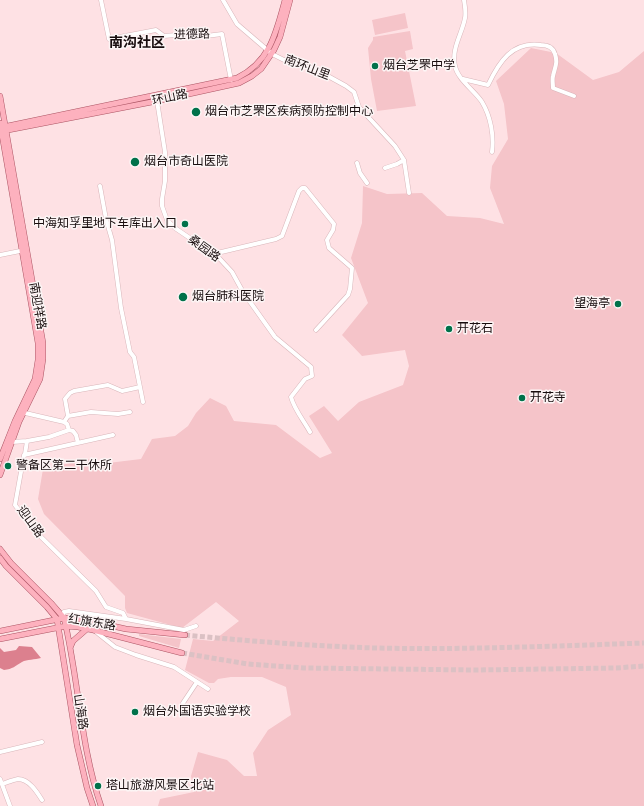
<!DOCTYPE html>
<html>
<head>
<meta charset="utf-8">
<style>
	body { margin:0 }
	canvas { display:block; background:#fee1e4 }
</style>
</head>
<body>
<canvas width="644" height="806"></canvas>
<script>
const ctx = document.querySelector('canvas').getContext('2d');
ctx.lineJoin = 'round';
function paint(path, color) { ctx.fillStyle = color; ctx.fill(path, 'evenodd'); }
function trace(path, color, width, dash) { ctx.strokeStyle = color; ctx.lineWidth = width; ctx.lineCap = dash ? 'butt' : 'round'; ctx.setLineDash(dash || []); ctx.stroke(path); }
function drawText(font, color, halo, rows, align = 'center') {
  ctx.font = font + ' Signika,"Noto Sans SC",sans-serif'; ctx.lineWidth = 3; ctx.setLineDash([]); ctx.textBaseline = 'middle'; ctx.strokeStyle = halo; ctx.fillStyle = color; for (const [text, x, y, turn = 0] of rows) {
    ctx.save(); ctx.translate(x, y); ctx.rotate((+turn || 0) * Math.PI / 180); ctx.textAlign = isNaN(turn) ? turn : align; if (halo) ctx.strokeText(text, 0, 0); ctx.fillText(text, 0, 0); ctx.restore();
  }
}
paint(new Path2D(`
	M405,13L408,28L375,35L372,20Z
	M410,31L413,49L405,51L416,106L377,111L371,79L368,48L373,40V37Z
	M531,48L556,53L593,80L619,72L644,51V806H158L160,799L194,792L191,776L198,752L227,760L244,776H257L253,753L268,730L291,715L286,687L262,677H231L218,679L214,683H209L185,670L193,639L213,641L239,621L216,602L182,628L127,613L125,608V596L44,514L38,499L43,469L89,459L100,464L141,459L152,439L175,436L188,426L196,413L210,398L226,406L234,421L276,425L320,458L332,453L309,416L324,406L338,421L359,402L403,385L409,366L405,350L362,356L342,335L368,303L351,258L362,223L363,186L387,194L422,193L447,216L480,218L504,224L490,188L492,166L508,139L504,104L496,81Z
	M139,634L181,639L179,648L139,636Z`), '#f5c4c9');
paint(new Path2D(`
	M19,646L32,647L41,658C35,660 27,659 22,662C15,666 13,669 4,670L0,668V648L4,652L16,650Z`), '#dc808e');
trace(new Path2D(`
	M185,635C248,641 312,646 375,648C465,650 555,646 644,643
	M182,653L248,664L304,668L475,670L616,668L644,666`), '#dbc1c4', 5, [5, 2.5]);
const minor = new Path2D(`
	M101,0L109,39L156,30L164,36L188,34L198,37L222,34L231,80
	M223,0L237,24L272,54L284,60L317,70L346,86L354,92L359,107L395,146L404,160L409,193
	M464,0C465,6 466,13 465,18C462,34 451,49 455,66C458,80 475,91 482,102C491,117 494,136 492,152
	M463,79L488,85C499,62 512,41 541,45C547,45 553,47 555,54C558,63 555,67 553,76C552,79 553,84 553,88L574,96
	M157,101L165,152V181L162,199V206L167,220L175,228L219,258L232,272L243,292L275,337L311,367L312,376L305,379L291,397C294,409 304,421 310,432
	M357,163L360,173L367,183
	M385,168L397,164L404,160
	M100,186L106,219L112,240L121,308L130,352L134,357L143,402
	M213,254L276,239L282,236L299,191L302,188H305L334,224L333,230L327,240L329,248L352,268L350,289L348,295L316,330
	M0,255L25,250
	M21,412L64,422L67,424L69,430
	M68,416L65,399L70,393L74,391L108,385L122,391L140,387
	M64,422L68,416L91,412L118,414L130,412
	M113,435L24,455L15,505L37,533L96,591L106,607L123,613L126,619
	M12,442L27,441
	M25,454L27,441L49,437L69,430L73,431L76,435L78,443
	M64,618L63,614L64,612L69,611L126,619L184,630L196,626
	M95,631L115,647L136,655L174,667L208,689
	M183,703L197,682
	M0,752L42,742
	M0,779L10,806
	M2,784C6,783 12,780 18,779C29,779 37,792 42,800`);
const major = new Path2D(`
	M0,96L43,343V359L40,379L19,422L0,475
	M0,123L38,343V360L35,379L15,421L0,459
	M3,127L237,78C270,62 276,33 285,0
	M3,131L157,101L239,83L252,76L261,69L274,50L280,37L290,0
	M0,549L11,563L51,603L64,618C79,680 80,745 101,806
	M0,558L6,566L47,607L57,619L77,745L87,788L93,806
	M0,631L64,618H77L126,629L185,635
	M0,639L66,626L78,627L93,630L182,653
	M70,648L73,641L88,628`);
trace(minor, '#d9b6ba', 5);
trace(major, '#ac5564', 6);
trace(minor, '#fff', 4);
trace(major, '#fdb1be', 5);
for (const [x, y, r, color] of [
	[375,66,4,"#00714a"],
	[196,112,5,"#00714a"],
	[135,162,5,"#00714a"],
	[185,224,4,"#00714a"],
	[183,297,5,"#00714a"],
	[618,304,4,"#00714a"],
	[449,329,4,"#00714a"],
	[522,398,4,"#00714a"],
	[8,466,4,"#00714a"],
	[135,712,4,"#00714a"],
	[98,786,4,"#00714a"]
]) { const dot = new Path2D(); dot.arc(x, y, r, 0, 2 * Math.PI); ctx.fillStyle = color; ctx.fill(dot); trace(dot, '#fcf5f5', 1.5); }
drawText('12px', '#170c0d', '#fcf5f5', [
	["进德路",192,35,-2],
	["南环山里",307,68,21],
	["环山路",170,98,-12],
	["桑园路",204,249,36],
	["南迎祥路",37,306,80],
	["迎山路",30,522,53],
	["红旗东路",92,623,9],
	["山海路",80,712,81]
]);
drawText('12px', '#170c0d', '#fcf5f5', [
	["烟台芝罘中学",383,66],
	["烟台市芝罘区疾病预防控制中心",205,112],
	["烟台市奇山医院",144,162],
	["中海知孚里地下车库出入口",177,224,"right"],
	["烟台肺科医院",192,297],
	["望海亭",610,304,"right"],
	["开花石",457,329],
	["开花寺",530,398],
	["警备区第二干休所",16,466],
	["烟台外国语实验学校",143,712],
	["塔山旅游风景区北站",106,786]
], 'left');
drawText('bold 14px', '#170c0d', '#fcf5f5', [
	["南沟社区",137,43]
]);
</script>
</body>
</html>
